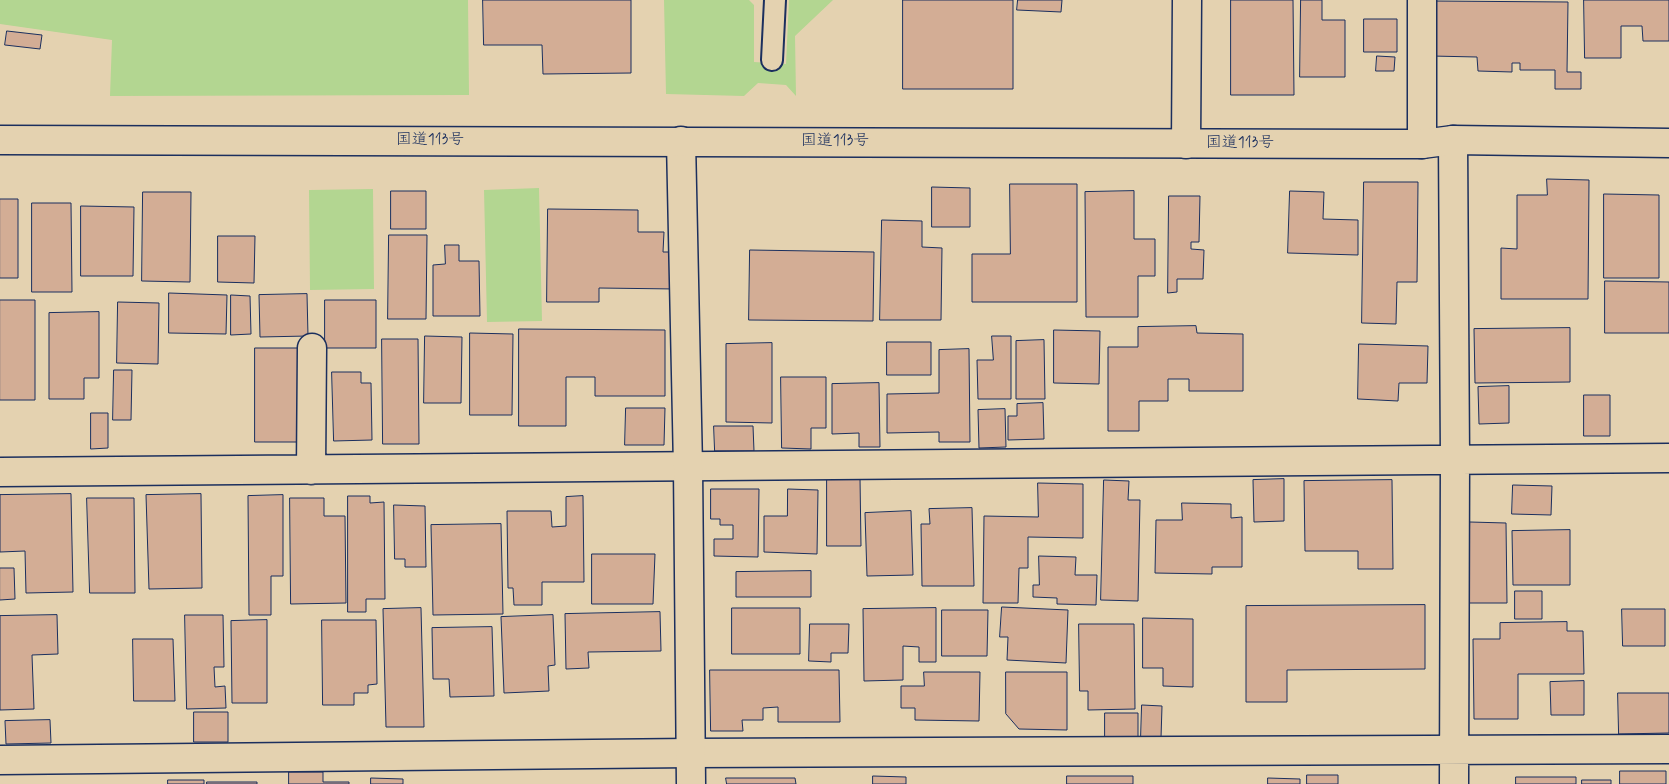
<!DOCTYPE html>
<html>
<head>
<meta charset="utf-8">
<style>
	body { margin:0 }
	canvas { display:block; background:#e4d2b0 }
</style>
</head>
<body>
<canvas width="1669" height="784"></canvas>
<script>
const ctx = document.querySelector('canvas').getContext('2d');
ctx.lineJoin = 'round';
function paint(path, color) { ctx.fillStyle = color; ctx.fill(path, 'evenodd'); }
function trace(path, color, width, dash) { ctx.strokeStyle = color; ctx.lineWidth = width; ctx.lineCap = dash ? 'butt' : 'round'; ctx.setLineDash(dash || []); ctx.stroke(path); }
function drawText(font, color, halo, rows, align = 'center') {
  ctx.font = font + ' Mynerve,"Klee One",sans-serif'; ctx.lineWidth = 4; ctx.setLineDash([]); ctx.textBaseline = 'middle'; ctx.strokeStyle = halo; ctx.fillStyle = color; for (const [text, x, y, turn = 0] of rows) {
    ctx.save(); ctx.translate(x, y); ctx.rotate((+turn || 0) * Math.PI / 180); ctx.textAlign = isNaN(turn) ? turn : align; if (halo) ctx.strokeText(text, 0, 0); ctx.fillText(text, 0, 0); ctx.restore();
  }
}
paint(new Path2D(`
	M0,0H468L469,95L110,96L112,40L0,24Z
	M664,0H749L754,5V62L786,64L789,0H833L795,36L796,96L786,85L758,83L744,96L666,94Z
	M539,188L542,321L487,322L484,190Z
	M373,189L374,289L310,290L309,190Z`), '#b3d691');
const building = new Path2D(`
	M483,0H631V73L543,74L542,45H484Z
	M903,0H1013V89H903Z
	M1018,0H1062L1061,12L1017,10Z
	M1231,0H1293L1294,95H1231Z
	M1301,0H1322V20H1345V77H1300Z
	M1584,0H1669V41H1643L1642,26H1621V58H1585Z
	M1431,1L1568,2L1567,72H1581V89H1555V70H1520V63H1512V72L1478,71L1477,57L1431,56Z
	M1364,19H1397V52H1364Z
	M7,31L42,35L40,49L5,45Z
	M1377,56L1395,57L1394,71H1376Z
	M1547,179L1589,180L1588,299H1501V248L1517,249V195H1547Z
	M1364,182H1418L1417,282H1397L1396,324L1362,323Z
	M1010,184H1077V302H972V254H1010Z
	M932,187L970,188V227H932Z
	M391,191H426V229H391Z
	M1134,191V239H1155V276H1138V317H1086L1085,192Z
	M1290,191L1324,192L1323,219L1358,220V255L1288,253Z
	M143,192H191L190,282L142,281Z
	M1604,194L1659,195V278H1604Z
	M1169,196H1200L1199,242H1191V249L1204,250L1203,279H1177V292L1168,293Z
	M0,199H18V278H0Z
	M32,203H71L72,292H32Z
	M81,206L134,207L133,276H81Z
	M548,209L638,210V232H664L663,252H677L676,289L599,288V302H547Z
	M882,220L922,221V247L942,248L941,320H880Z
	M389,235H427L426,319H388Z
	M218,236H255L254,283L218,282Z
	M445,245H459V261H479L480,316H433V265L445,264Z
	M750,250L874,252L873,321L749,320Z
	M1605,281L1669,282V333H1605Z
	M169,293L227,295L226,334L169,333Z
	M307,294L308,336L260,337L259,295Z
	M231,295L250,296L251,334L231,335Z
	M0,300H35V400H0Z
	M325,300H376V348H325Z
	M118,302L159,303L158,364L117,363Z
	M99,312V378H84V399H49V313Z
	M1196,326L1197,333L1243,334V391H1189V379H1168V401H1139V431H1108V347H1138V327Z
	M1570,328V382L1475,383L1474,329Z
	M519,329L665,330V396H595V377H566V426H519Z
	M1054,330L1100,331L1099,384L1054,383Z
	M470,333L513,334L512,415H470Z
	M425,336L462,337L461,403H424Z
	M992,336H1011V399H978L977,360H993Z
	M382,339H418L419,444H383Z
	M1044,340L1045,399H1016V341Z
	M887,342H931V375H887Z
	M772,343V423L726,422V344Z
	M1359,344L1428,346L1427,383H1399L1398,401L1358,399Z
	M255,348H300V442H255Z
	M969,349L970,442H939V432L887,433V394L939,393V350Z
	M114,370H132L131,420H113Z
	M332,372H361V383H371L372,440L334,441Z
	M781,377H826V428H811V449L782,448Z
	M879,383L880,447H859V433L832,434V384Z
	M1509,386V423L1479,424L1478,387Z
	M1584,395H1610V436H1584Z
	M1043,403L1044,439L1008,440V416H1017V404Z
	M626,408H665L664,445H625Z
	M1005,409L1006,447L979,448L978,410Z
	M91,413H108V448L91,449Z
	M714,426H753L754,451H715Z
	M827,478H860L861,546H827Z
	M1284,479V521L1254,522L1253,480Z
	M1104,480L1129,481L1128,500H1140L1138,601L1101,600Z
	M1392,480L1393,569H1358V551H1305L1304,481Z
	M1038,483L1083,484V538L1028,537V568H1019L1018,603H983L984,516L1038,517Z
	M1513,485L1552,486L1551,515L1512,514Z
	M711,489H759L758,557L714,556V539H733V525H720V519H711Z
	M788,489L818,490L817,554L764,552V516H787Z
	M71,494L73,592L26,593L25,551L0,552V495Z
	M201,494L202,588L149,589L146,495Z
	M283,495V576H271V615H249L248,496Z
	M348,496H370V503L384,502L385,599H366V612H348Z
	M583,496L584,582H542V605H514L513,588H508L507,511H551L552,527L566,526V497Z
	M87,498H134L135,593H90Z
	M290,498H324V516H345L346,603L291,604Z
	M1182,503L1231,504V518L1242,517V567H1212V574L1155,573L1156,520H1182Z
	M394,505L425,506L426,567H405V559H395Z
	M972,508L974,586H922L921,524H930L929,509Z
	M911,511L913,575L867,576L865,513Z
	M1470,522L1506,523L1507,603H1469Z
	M501,524L503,614L433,615L431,525Z
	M1570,530V585H1513L1512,531Z
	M592,554H655L653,604H592Z
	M1039,556L1076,557L1075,575H1097L1096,605L1057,604V598L1033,597V585H1039Z
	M0,568H14L15,599L0,600Z
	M811,571V597H736V572Z
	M1515,591H1542V619H1515Z
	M1425,605V669L1287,670V702H1246V606Z
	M1002,607L1068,610L1066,663L1007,660L1008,637H1000Z
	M421,608L424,727H386L383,609Z
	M732,608H800V654H732Z
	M936,608V662H919V647L903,646V680L864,681L863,609Z
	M1622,609H1665V646H1623Z
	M942,610H988L987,656H942Z
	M660,612L661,651L588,652L589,668L566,669L565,614Z
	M57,615L58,654L32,655L34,709L0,710V616Z
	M185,615H223L224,667H214L215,687L225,686L226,708L187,709Z
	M553,615L555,665L548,666L549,691L504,693L501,617Z
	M1143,618L1193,619V687L1163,686V668H1143Z
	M267,620V703H232L231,621Z
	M322,620H376L377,684L368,685V693H354V705H323Z
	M1567,622V631H1583L1584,674H1518V719H1474L1473,639H1500V623Z
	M810,624H849L848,653H831V662L809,661Z
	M1079,624H1134L1135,709L1088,710V691H1080Z
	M492,627L494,696L450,697L449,679H433L432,628Z
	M133,639H173L175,701H134Z
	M710,670H839L840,722H778V707L763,708V720H742L743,731H711Z
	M924,672H980L979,721L915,720V708H901V686H924Z
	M1006,672H1067V730L1019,729L1006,714Z
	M1584,681V715H1551L1550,682Z
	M1618,693H1669V733L1619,734Z
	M1142,705L1162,706L1161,738L1141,737Z
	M194,712H228V742H194Z
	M1105,713H1138V739H1105Z
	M50,720L51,743L6,744L5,721Z
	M1620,771H1666V784H1620Z
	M289,772H323V782H349V784H289Z
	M1307,775H1338V784H1307Z
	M873,776L906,777V784H873Z
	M1067,776H1133V784H1067Z
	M1516,777H1576V784H1516Z
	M371,778L403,779V784H371Z
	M726,778H795L796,784H727Z
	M1268,778L1300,779V784H1268Z
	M168,780H204V784H168Z
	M1582,780H1611V784H1582Z
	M207,782H257V784H207Z`);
paint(building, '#d3ad95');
trace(building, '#1b2f5e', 1);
const lane = new Path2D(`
	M772,60L775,0`);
const street = new Path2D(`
	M1453,140L1455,459L1454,784
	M1186,144L1187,0
	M1422,144V0
	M311,470L312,348
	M0,472L1669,458
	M0,760L691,753L1669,749`);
const secondary = new Path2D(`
	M681,141L688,467L691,784`);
const highway = new Path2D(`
	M0,140L1381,144H1422L1453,140L1669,143`);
trace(lane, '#1b2f5e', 24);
trace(street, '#1b2f5e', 31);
trace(secondary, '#1b2f5e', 31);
trace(highway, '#1b2f5e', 31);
trace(lane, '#e4d2b0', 20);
trace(street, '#e4d2b0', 28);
trace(secondary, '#e4d2b0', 28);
trace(highway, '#e4d2b0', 28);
drawText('16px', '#1b2f5e', '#e4d2b0', [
	["国道113号",430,141],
	["国道113号",835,142],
	["国道113号",1240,144]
]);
</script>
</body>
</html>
